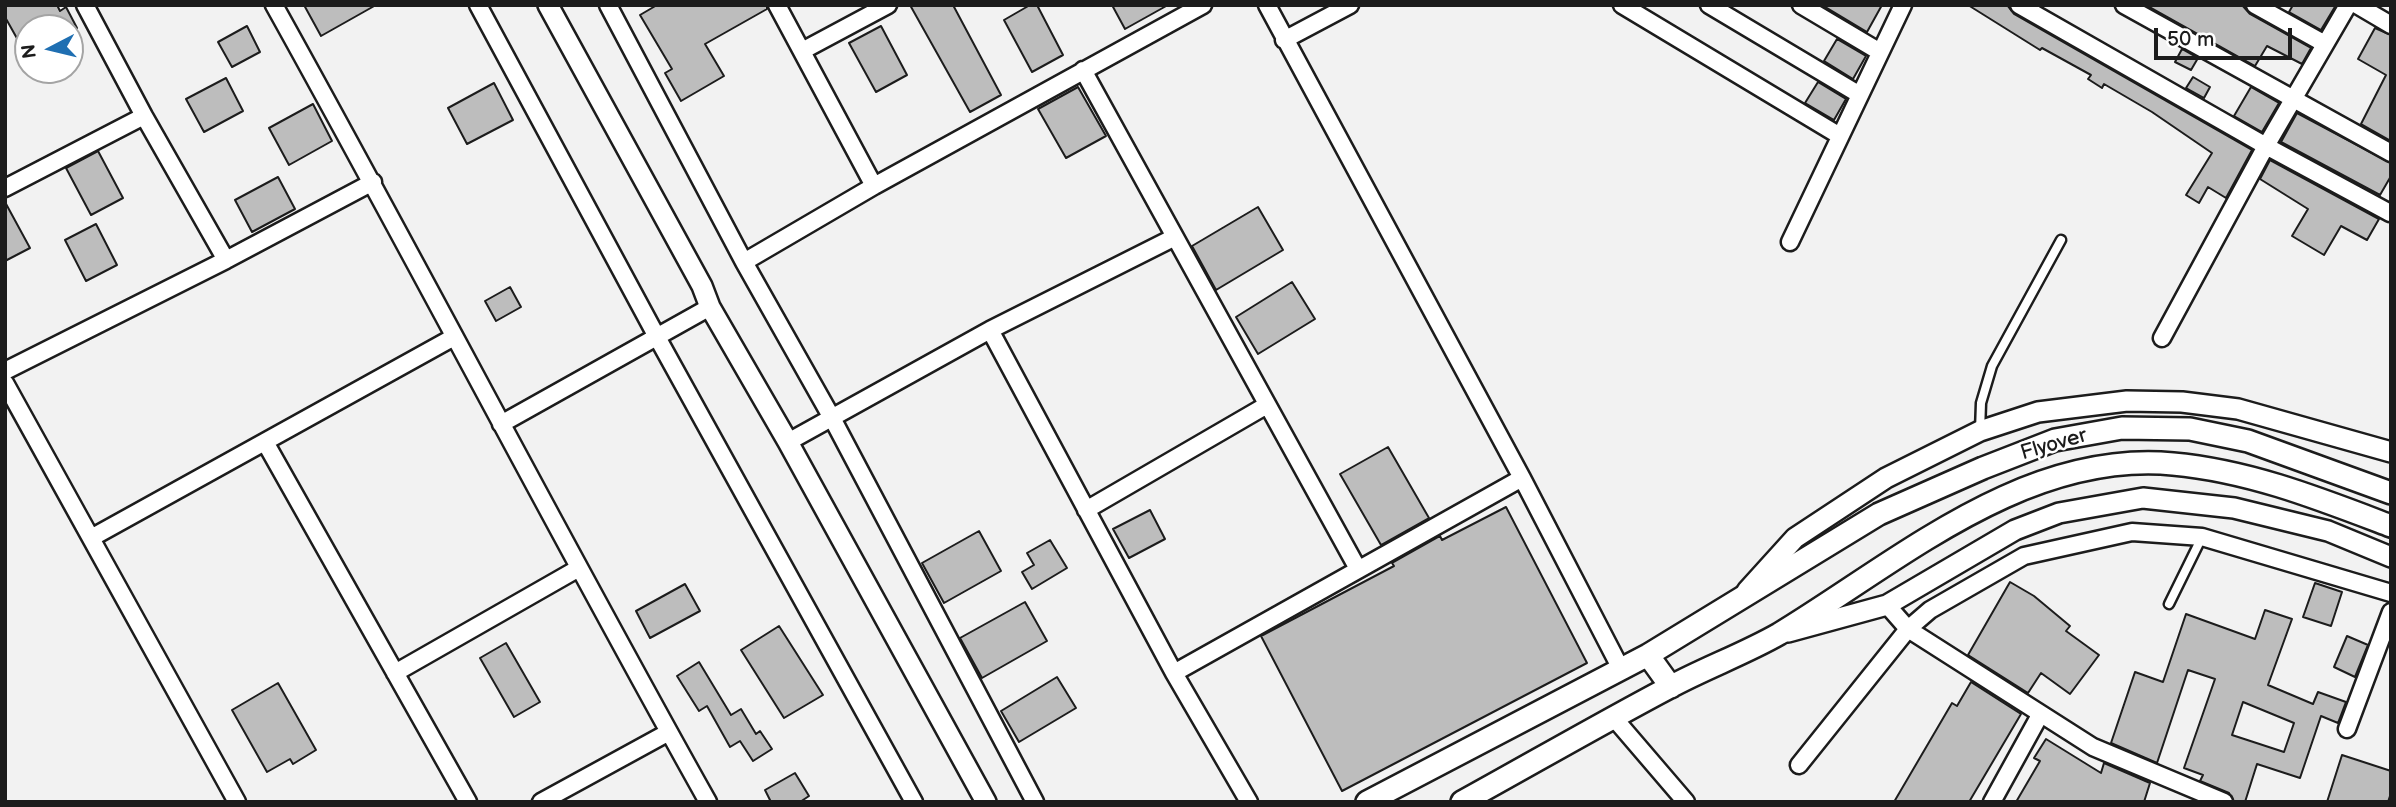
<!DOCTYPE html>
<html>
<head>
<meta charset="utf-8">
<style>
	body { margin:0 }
	#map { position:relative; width:2396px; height:807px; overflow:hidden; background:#f2f2f2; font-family:"Balsamiq Sans",sans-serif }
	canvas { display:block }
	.frame { position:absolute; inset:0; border:7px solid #1c1c1c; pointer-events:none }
	.north { position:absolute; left:14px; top:14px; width:70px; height:70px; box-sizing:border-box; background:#fff; border:2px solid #a4a4a4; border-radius:50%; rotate:263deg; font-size:19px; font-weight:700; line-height:28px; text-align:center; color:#1c1c1c }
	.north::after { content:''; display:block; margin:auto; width:24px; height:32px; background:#1f6fb2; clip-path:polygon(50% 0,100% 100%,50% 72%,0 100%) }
	.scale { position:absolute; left:2154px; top:28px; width:138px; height:32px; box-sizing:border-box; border:4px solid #1c1c1c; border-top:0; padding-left:9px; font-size:21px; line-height:24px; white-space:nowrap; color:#1c1c1c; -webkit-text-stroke:5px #fff; paint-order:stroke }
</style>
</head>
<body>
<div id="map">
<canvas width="2396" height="807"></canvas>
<div class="frame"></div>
<div class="north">N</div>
<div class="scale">50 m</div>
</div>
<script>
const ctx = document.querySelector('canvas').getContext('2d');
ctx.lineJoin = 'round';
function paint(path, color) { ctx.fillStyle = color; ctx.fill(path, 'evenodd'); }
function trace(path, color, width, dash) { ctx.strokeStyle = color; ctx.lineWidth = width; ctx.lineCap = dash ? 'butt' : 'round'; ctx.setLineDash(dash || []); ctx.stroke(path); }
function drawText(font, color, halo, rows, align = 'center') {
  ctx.font = font + ' "Balsamiq Sans",sans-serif'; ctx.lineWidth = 5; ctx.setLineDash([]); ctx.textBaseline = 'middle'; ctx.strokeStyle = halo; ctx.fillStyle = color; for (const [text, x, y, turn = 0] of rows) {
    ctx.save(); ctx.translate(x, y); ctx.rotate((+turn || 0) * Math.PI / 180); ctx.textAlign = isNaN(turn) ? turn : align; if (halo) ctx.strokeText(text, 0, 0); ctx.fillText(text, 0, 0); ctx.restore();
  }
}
const building = new Path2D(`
	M5,5H57L60,11L66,7L77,28H28V58L5,17Z
	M304,5H376L321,36Z
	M657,5H767V9L705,44L724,76L681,101L665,73L672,69L640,15Z
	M910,5H953L1001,95L970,112Z
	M1030,5H1037L1063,55L1032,72L1004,20Z
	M1112,5H1168L1125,29Z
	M1822,5H1882L1867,32Z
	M1968,5H2007L2014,14L2252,150L2226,198L2208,187L2199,203L2186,195L2212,153L2152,112L2104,84L2102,88L2088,79L2091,75L2042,48L2040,50Z
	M2146,5H2242L2250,14L2311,48L2302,64L2267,46L2255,66Z
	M2293,5H2336L2321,30L2289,12Z
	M247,26L260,52L232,67L218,42Z
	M881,26L907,75L876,92L849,43Z
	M2375,28L2391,35V141L2361,124L2386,75L2358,59Z
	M1837,39L1866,56L1853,79L1824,61Z
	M2182,49L2198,58L2191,70L2175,62Z
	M2193,77L2210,87L2204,98L2186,88Z
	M226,78L243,111L204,132L186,99Z
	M1818,82L1846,99L1834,120L1805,103Z
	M494,83L513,120L467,144L448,108Z
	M1078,87L1106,136L1066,158L1038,109Z
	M2251,87L2279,103L2262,132L2234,116Z
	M313,104L332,141L289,165L269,128Z
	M2297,113L2391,163V176L2380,195L2281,142Z
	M98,151L123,198L91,215L66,168Z
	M2270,160L2379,219L2367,240L2341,226L2324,255L2292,236L2308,209L2260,179Z
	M278,177L295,209L252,232L235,200Z
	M5,202L30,248L5,261Z
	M1258,207L1283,250L1216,290L1192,246Z
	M96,224L117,265L86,281L65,240Z
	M1292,282L1315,319L1258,354L1236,317Z
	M510,287L521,307L496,321L485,301Z
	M1388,447L1429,518L1381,545L1340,474Z
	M1506,507L1587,663L1342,791L1261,636L1394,566L1392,563L1440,536L1442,540Z
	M1150,510L1165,539L1129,558L1113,529Z
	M979,531L1001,571L944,603L922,563Z
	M1050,540L1067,568L1032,589L1022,572L1034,565L1027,553Z
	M2010,582L2034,596L2070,626L2066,631L2099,655L2070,694L2041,673L2028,693L1968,655Z
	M2315,583L2342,592L2331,626L2303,617Z
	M685,584L700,611L650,638L636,611Z
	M1025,602L1047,641L982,678L960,638Z
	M2265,610L2292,619L2268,685L2313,704L2318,692L2346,702L2338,723L2321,716L2300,778L2257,764L2245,802H2234L2229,793L2200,781L2203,775L2184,768L2215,679L2188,670L2157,763L2111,743L2135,672L2163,682L2186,614L2255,639ZM2243,702L2294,723L2284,752L2232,735Z
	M779,626L823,695L784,718L741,650Z
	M2347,636L2368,645L2355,677L2334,667Z
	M506,643L540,702L514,717L480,658Z
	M699,662L731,715L741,709L756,734L760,731L772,749L753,761L740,741L730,747L707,706L699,711L677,676Z
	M1057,677L1076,708L1019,742L1001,711Z
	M1971,682L2021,714L1969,802H1894L1952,703L1957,706Z
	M278,683L316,750L293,764L290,759L267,772L232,710Z
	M2046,739L2101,773L2104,763L2150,783L2144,802H2016L2040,761L2034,758Z
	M2342,755L2391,771V793L2388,802H2327Z
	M795,773L809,796L800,802H771L765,790Z`);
paint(building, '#bdbdbd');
trace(building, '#1c1c1c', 2);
const service = new Path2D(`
	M1980,431L1981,403L1992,366L2061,240
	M2169,604L2202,537`);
const minor = new Path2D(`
	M85,5L144,116L226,260
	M274,5C421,269 560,538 708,802
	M478,5L657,337L914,802
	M608,5L744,262L832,418L1035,802
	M777,5L874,186
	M1267,5L1522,478L1621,669
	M1622,5L1840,136
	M1709,5L1860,95
	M1801,5L1880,52
	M2019,5L2266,146L2390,213
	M2124,5L2391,153
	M2255,5L2325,44
	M2357,5L2391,25
	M1284,40L1350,5
	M802,51L888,5
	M1083,70L1358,569
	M5,188L144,116
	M1790,242L1903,5
	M744,262L874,186L1203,5
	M990,330L1174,673L1249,802
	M2162,338L2266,146L2348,5
	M5,371L226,260L373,182
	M5,383L237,802
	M501,424L710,307
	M265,442L468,802
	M788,442L990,330L1175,237
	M1086,510L1267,405
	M91,538L454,337
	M1887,605L1908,629L2093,747L2224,802
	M395,673L579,568
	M1174,673L1522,478
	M1614,718L1686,802
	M2347,729L2391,612
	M1799,765L1908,629L1930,610L2024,556L2132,532L2202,537L2391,593
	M541,802L669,732
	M1992,802L2040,715`);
const tertiary = new Path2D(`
	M548,5L702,286L710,307L788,442L986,802
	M1747,591L1795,538L1886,478L1980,431L2038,412L2127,401L2182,402L2238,409L2391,452
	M1788,632L1887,605L2015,530L2059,513L2143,498L2234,508L2328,531L2391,557`);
const secondary = new Path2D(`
	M1648,655L1671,687
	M1367,802L1648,655L1879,514L1983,468L2055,440L2122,428L2190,429L2248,441L2391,493
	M1462,802C1531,764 1600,724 1670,687C1705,668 1744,654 1779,634C1898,562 2024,450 2173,464C2250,471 2320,499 2391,526`);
trace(service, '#1c1c1c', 13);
trace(minor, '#1c1c1c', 21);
trace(tertiary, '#1c1c1c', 24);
trace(secondary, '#1c1c1c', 26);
trace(service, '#fff', 8);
trace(minor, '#fff', 16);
trace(tertiary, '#fff', 19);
trace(secondary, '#fff', 21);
drawText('21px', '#1c1c1c', '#fff', [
	["Flyover",2054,445,-16]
]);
</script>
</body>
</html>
